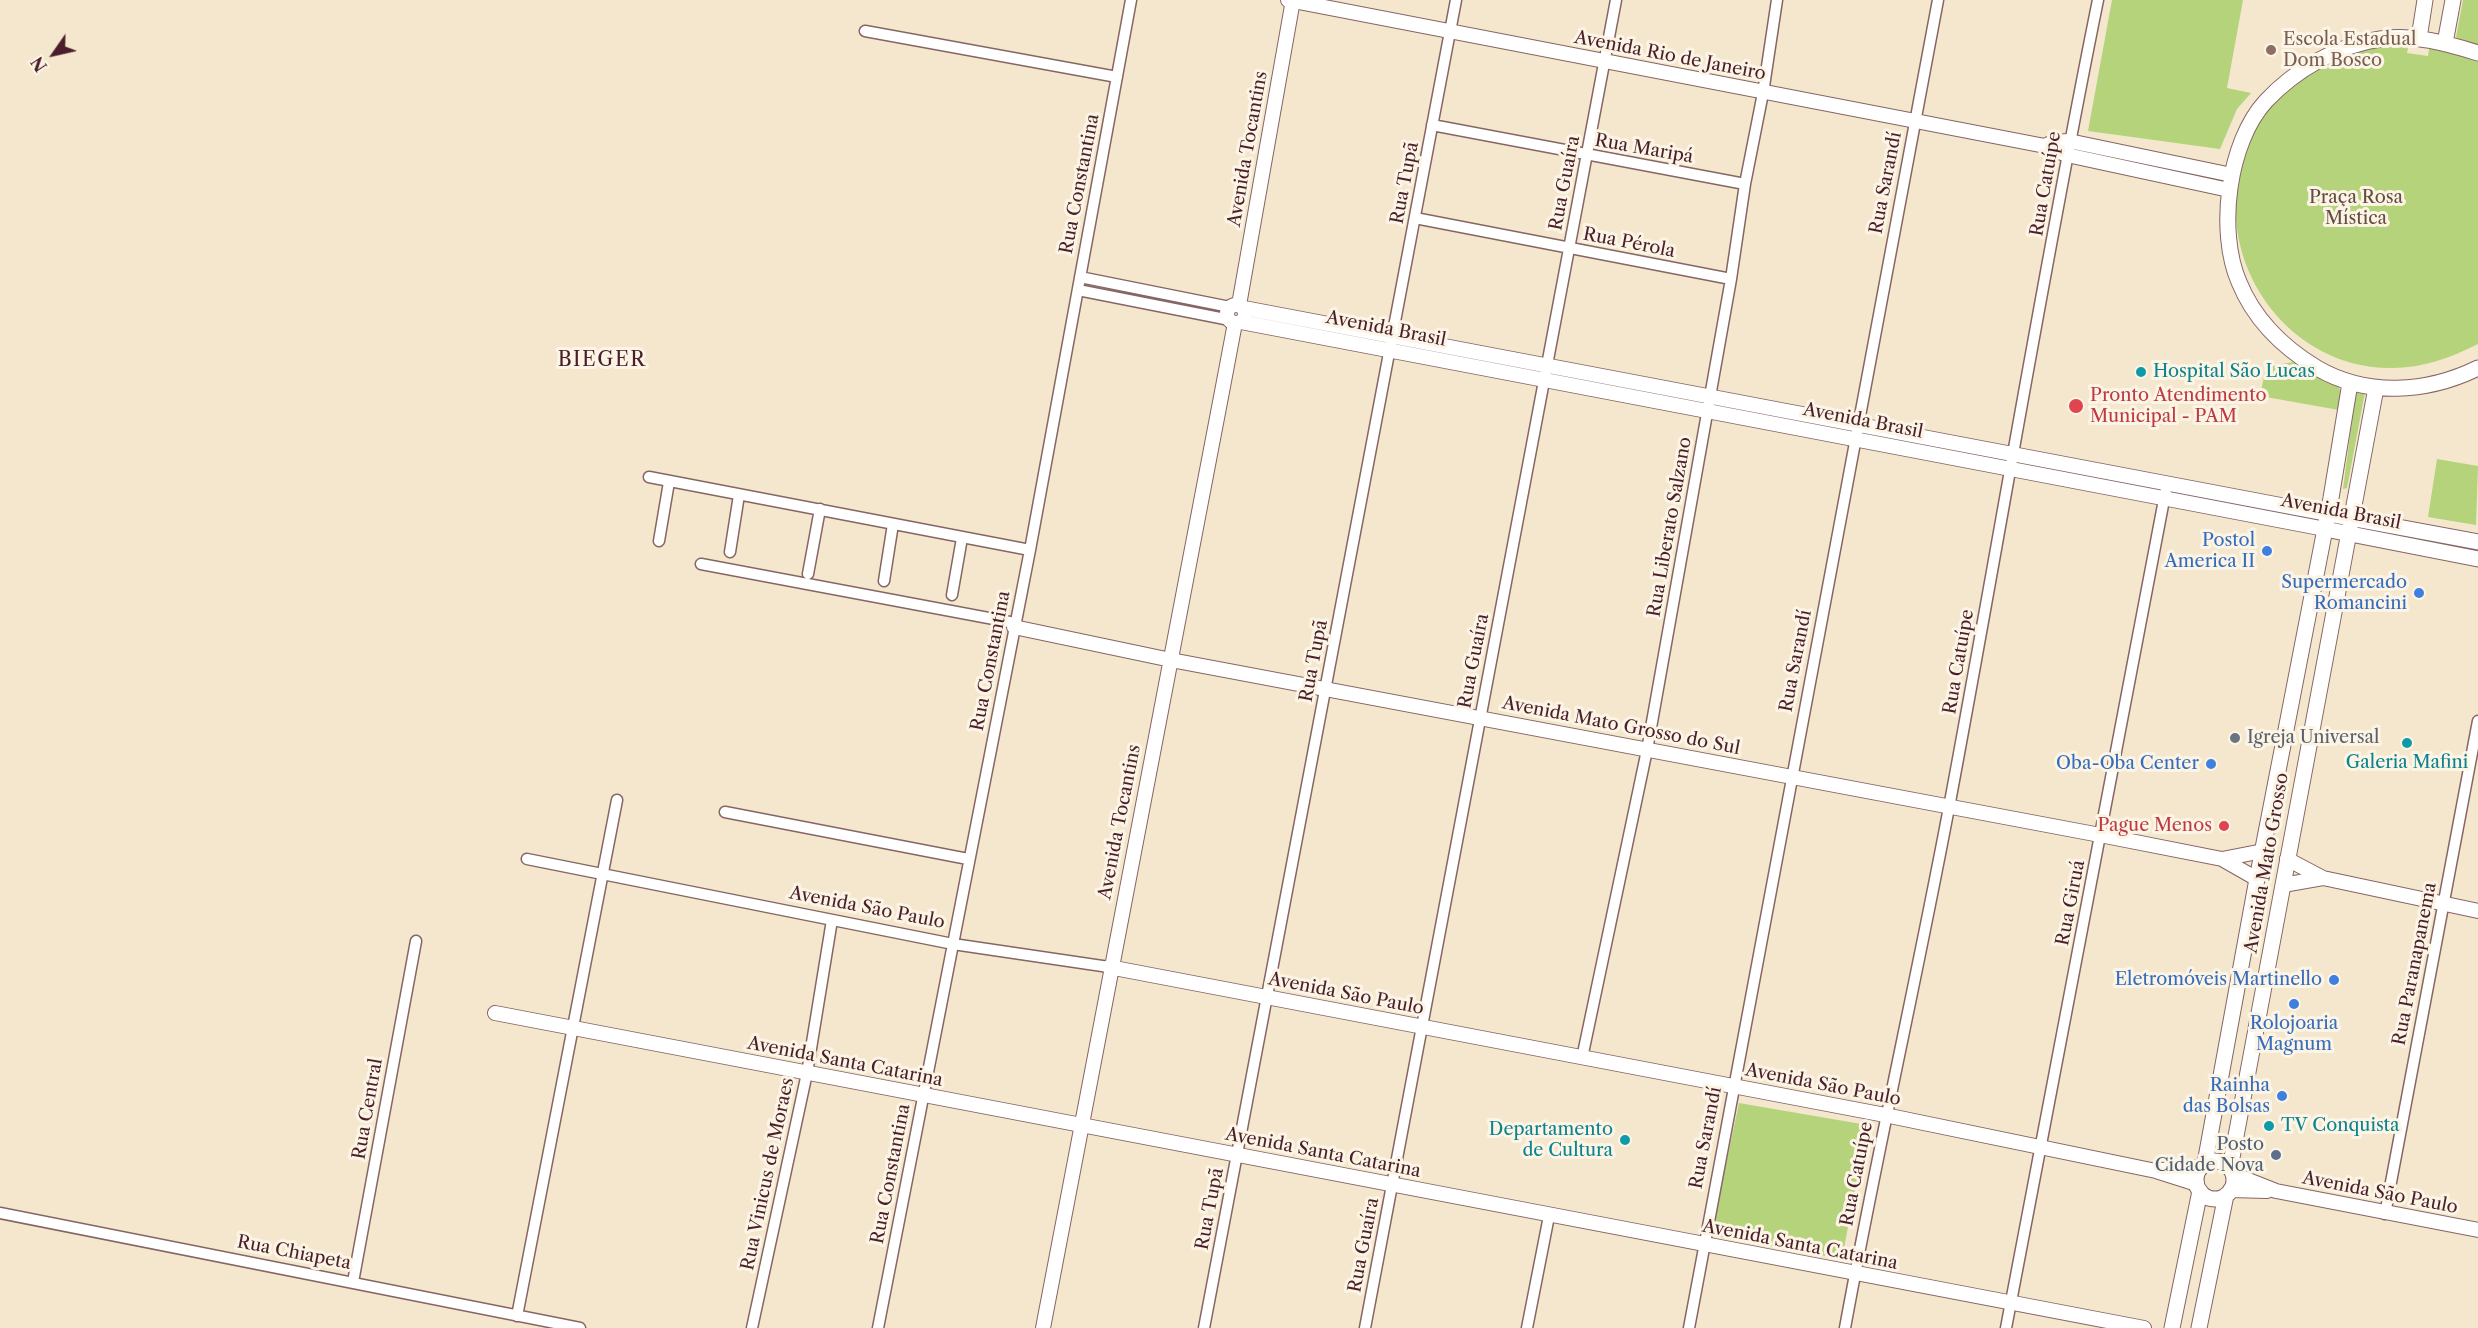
<!DOCTYPE html>
<html>
<head>
<meta charset="utf-8">
<style>
	body { margin:0 }
	#map { position:relative; width:2478px; height:1328px; overflow:hidden; background:#f4e7cd; font-family:"Libre Caslon Text",serif }
	canvas { display:block }
	.north { position:absolute; left:24px; top:24px; width:60px; height:60px; -webkit-text-stroke:4px #fcf5e5; paint-order:stroke; rotate:236deg; font-size:16px; font-weight:700; line-height:24px; text-align:center; color:#4a1f2b }
	.north::after { content:''; display:block; margin:auto; width:21px; height:27px; background:#4a1f2b; clip-path:polygon(50% 0,100% 100%,50% 72%,0 100%) }
</style>
</head>
<body>
<div id="map">
<canvas width="2478" height="1328"></canvas>
<div class="north">N</div>
</div>
<script>
const ctx = document.querySelector('canvas').getContext('2d');
ctx.lineJoin = 'round';
function paint(path, color) { ctx.fillStyle = color; ctx.fill(path, 'evenodd'); }
function trace(path, color, width, dash) { ctx.strokeStyle = color; ctx.lineWidth = width; ctx.lineCap = dash ? 'butt' : 'round'; ctx.setLineDash(dash || []); ctx.stroke(path); }
function drawText(font, color, halo, rows, align = 'center') {
  ctx.font = font + ' "Libre Caslon Text",serif'; ctx.lineWidth = 6; ctx.setLineDash([]); ctx.textBaseline = 'middle'; ctx.strokeStyle = halo; ctx.fillStyle = color; for (const [text, x, y, turn = 0] of rows) {
    ctx.save(); ctx.translate(x, y); ctx.rotate((+turn || 0) * Math.PI / 180); ctx.textAlign = isNaN(turn) ? turn : align; if (halo) ctx.strokeText(text, 0, 0); ctx.fillText(text, 0, 0); ctx.restore();
  }
}
paint(new Path2D(`
	M2112,0H2243L2227,88L2251,93L2237,109L2220,149L2088,131Z
	M2463,0H2478V50L2456,37Z
	M2409,43L2407,53L2428,56L2430,44L2478,60V344C2450,358 2423,368 2392,368C2292,369 2219,271 2239,176C2245,150 2252,128 2268,106C2274,97 2287,90 2296,83C2315,67 2343,51 2368,47C2381,44 2395,44 2409,43Z
	M2293,362L2337,384L2342,394L2339,410L2260,396L2266,367Z
	M2356,390L2365,392L2347,488L2343,489Z
	M2437,459L2478,466L2476,525L2428,517Z
	M1739,1103L1867,1125L1842,1259L1711,1235Z`), '#b4d37b');
const minor = new Path2D(`
	M865,31L1117,77
	M1432,125L1745,184
	M1415,218L1731,279
	M1080,277L1230,307
	M1078,290L1230,320
	M649,477L1030,550
	M659,541L669,482
	M730,552L739,495
	M701,564L1015,623
	M808,574L820,509
	M884,581L893,524
	M952,595L962,538
	M725,812L968,859
	M527,859L953,944L1109,967
	M1582,1058L1647,750L1731,279L1745,184L1763,93L1777,0
	M0,1213L580,1328
	M2385,1214L2478,721
	M353,1282L416,941
	M517,1316L617,800
	M752,1328L807,1073L832,920
	M878,1328L1030,550L1131,0
	M1204,1328L1456,0
	M1365,1328L1616,0
	M1527,1328L1549,1216
	M1689,1328L1938,0
	M1845,1328C1877,1152 1917,978 1950,802C2000,535 2044,266 2098,0
	M2006,1328L2167,484`);
const tertiary = new Path2D(`
	M1288,0L2045,146L2067,155L2229,190
	M2045,146L2053,142L2069,141L2232,175
	M1227 314a9 9 0 1 1 18 0a9 9 0 1 1-18 0Z
	M1239,305L1293,0
	M1244,308L2328,514
	M1241,322L2325,529
	M1014,627L1171,660L2100,835L2222,859L2257,879
	M2222,859L2263,851
	M2287,859L2323,878L2478,911
	M2283,885L2323,878
	M1109,967L1885,1115L2156,1171L2197,1184
	M495,1013L2144,1328
	M2161,1170L2201,1167
	M2233,1174L2276,1191L2478,1230
	M2230,1190L2267,1191
	M1043,1328C1104,992 1172,658 1235,323`);
const secondary = new Path2D(`
	M2419,38L2425,0
	M2445,43L2453,0
	M2478,53C2446,43 2414,34 2380,39C2338,45 2295,70 2266,101C2228,142 2217,231 2239,282C2254,319 2284,348 2317,368C2367,397 2427,393 2478,368
	M2328,514L2478,542
	M2325,529L2478,559
	M2196 1180a19 19 0 1 1 38 0a19 19 0 1 1-38 0Z
	M2205,1163L2257,879L2331,498L2350,383
	M2230,1168L2376,388
	M2172,1328L2200,1191
	M2199,1328L2226,1195`);
trace(minor, '#866564', 13);
trace(tertiary, '#866564', 16);
trace(secondary, '#866564', 17);
trace(minor, '#fff', 10);
trace(tertiary, '#fff', 14);
trace(secondary, '#fff', 15);
for (const [x, y, r, color] of [
	[2271,50,6,"#8d6e63"],
	[2141,372,6,"#0f9aa8"],
	[2076,406,8,"#e0444e"],
	[2267,551,6,"#3f7fe0"],
	[2419,593,6,"#3f7fe0"],
	[2235,738,6,"#6b7280"],
	[2407,743,6,"#0f9aa8"],
	[2211,764,6,"#3f7fe0"],
	[2224,826,6,"#e0444e"],
	[2334,980,6,"#3f7fe0"],
	[2294,1004,6,"#3f7fe0"],
	[2282,1096,6,"#3f7fe0"],
	[2269,1126,6,"#0f9aa8"],
	[1625,1140,6,"#0f9aa8"],
	[2276,1155,6,"#5c6f8a"]
]) { const dot = new Path2D(); dot.arc(x, y, r, 0, 2 * Math.PI); ctx.fillStyle = color; ctx.fill(dot); trace(dot, '#fcf5e5', 2); }
drawText('18px', '#785e54', '#fcf5e5', [
	["Escola Estadual",2283,40],
	["Dom Bosco",2283,61]
], 'left');
drawText('18px', '#4a1f2b', '#fcf5e5', [
	["Avenida Rio de Janeiro",1670,56,11],
	["Avenida Tocantins",1248,149,-80],
	["Rua Maripá",1644,149,10],
	["Rua Tupã",1405,183,-79],
	["Rua Guaíra",1565,183,-79],
	["Rua Sarandí",1886,183,-79],
	["Rua Constantina",1080,184,-79],
	["Rua Catuípe",2046,184,-80],
	["Rua Pérola",1629,243,11],
	["Avenida Brasil",1386,329,11],
	["Avenida Brasil",1863,421,11],
	["Avenida Brasil",2341,512,11],
	["Rua Liberato Salzano",1670,527,-80],
	["Rua Constantina",991,661,-79],
	["Rua Tupã",1314,661,-79],
	["Rua Guaíra",1474,661,-79],
	["Rua Sarandí",1796,661,-79],
	["Rua Catuípe",1959,662,-80],
	["Avenida Mato Grosso do Sul",1621,726,11],
	["Avenida Tocantins",1120,822,-79],
	["Avenida Mato Grosso",2267,863,-80],
	["Rua Giruá",2071,903,-79],
	["Avenida São Paulo",867,908,11],
	["Rua Paranapanema",2415,964,-79],
	["Avenida São Paulo",1346,994,11],
	["Avenida Santa Catarina",845,1062,11],
	["Avenida São Paulo",1823,1085,11],
	["Rua Central",368,1109,-80],
	["Rua Sarandí",1706,1138,-79],
	["Avenida Santa Catarina",1323,1153,11],
	["Rua Vinicus de Moraes",768,1174,-78],
	["Rua Constantina",891,1174,-79],
	["Rua Catuípe",1857,1174,-79],
	["Avenida São Paulo",2380,1193,11],
	["Rua Tupã",1210,1209,-79],
	["Rua Guaíra",1364,1245,-79],
	["Avenida Santa Catarina",1800,1245,11],
	["Rua Chiapeta",294,1253,11]
]);
drawText('18px', '#644c3f', '#fcf5e5', [
	["Praça Rosa",2356,198],
	["Mística",2356,219]
]);
drawText('18px', '#0d838f', '#fcf5e5', [
	["Hospital São Lucas",2153,372],
	["Galeria Mafini",2407,763,"center"],
	["TV Conquista",2281,1126],
	["Departamento",1613,1130,"right"],
	["de Cultura",1613,1151,"right"]
], 'left');
drawText('18px', '#be3a42', '#fcf5e5', [
	["Pronto Atendimento",2090,396],
	["Municipal - PAM",2090,417],
	["Pague Menos",2212,826,"right"]
], 'left');
drawText('18px', '#366cbe', '#fcf5e5', [
	["Postol",2255,541],
	["America II",2255,562],
	["Supermercado",2407,583],
	["Romancini",2407,604],
	["Oba-Oba Center",2199,764],
	["Eletromóveis Martinello",2322,980],
	["Rolojoaria",2294,1024,"center"],
	["Magnum",2294,1045,"center"],
	["Rainha",2270,1086],
	["das Bolsas",2270,1107]
], 'right');
drawText('18px', '#5b616d', '#fcf5e5', [
	["Igreja Universal",2247,738]
], 'left');
drawText('18px', '#4e5e75', '#fcf5e5', [
	["Posto",2264,1145],
	["Cidade Nova",2264,1166]
], 'right');
ctx.letterSpacing = '1.5px';
drawText('20px', '#4a1f2b', '#fcf5e5', [
	["BIEGER",602,360]
]);
ctx.letterSpacing = '0px';
</script>
</body>
</html>
